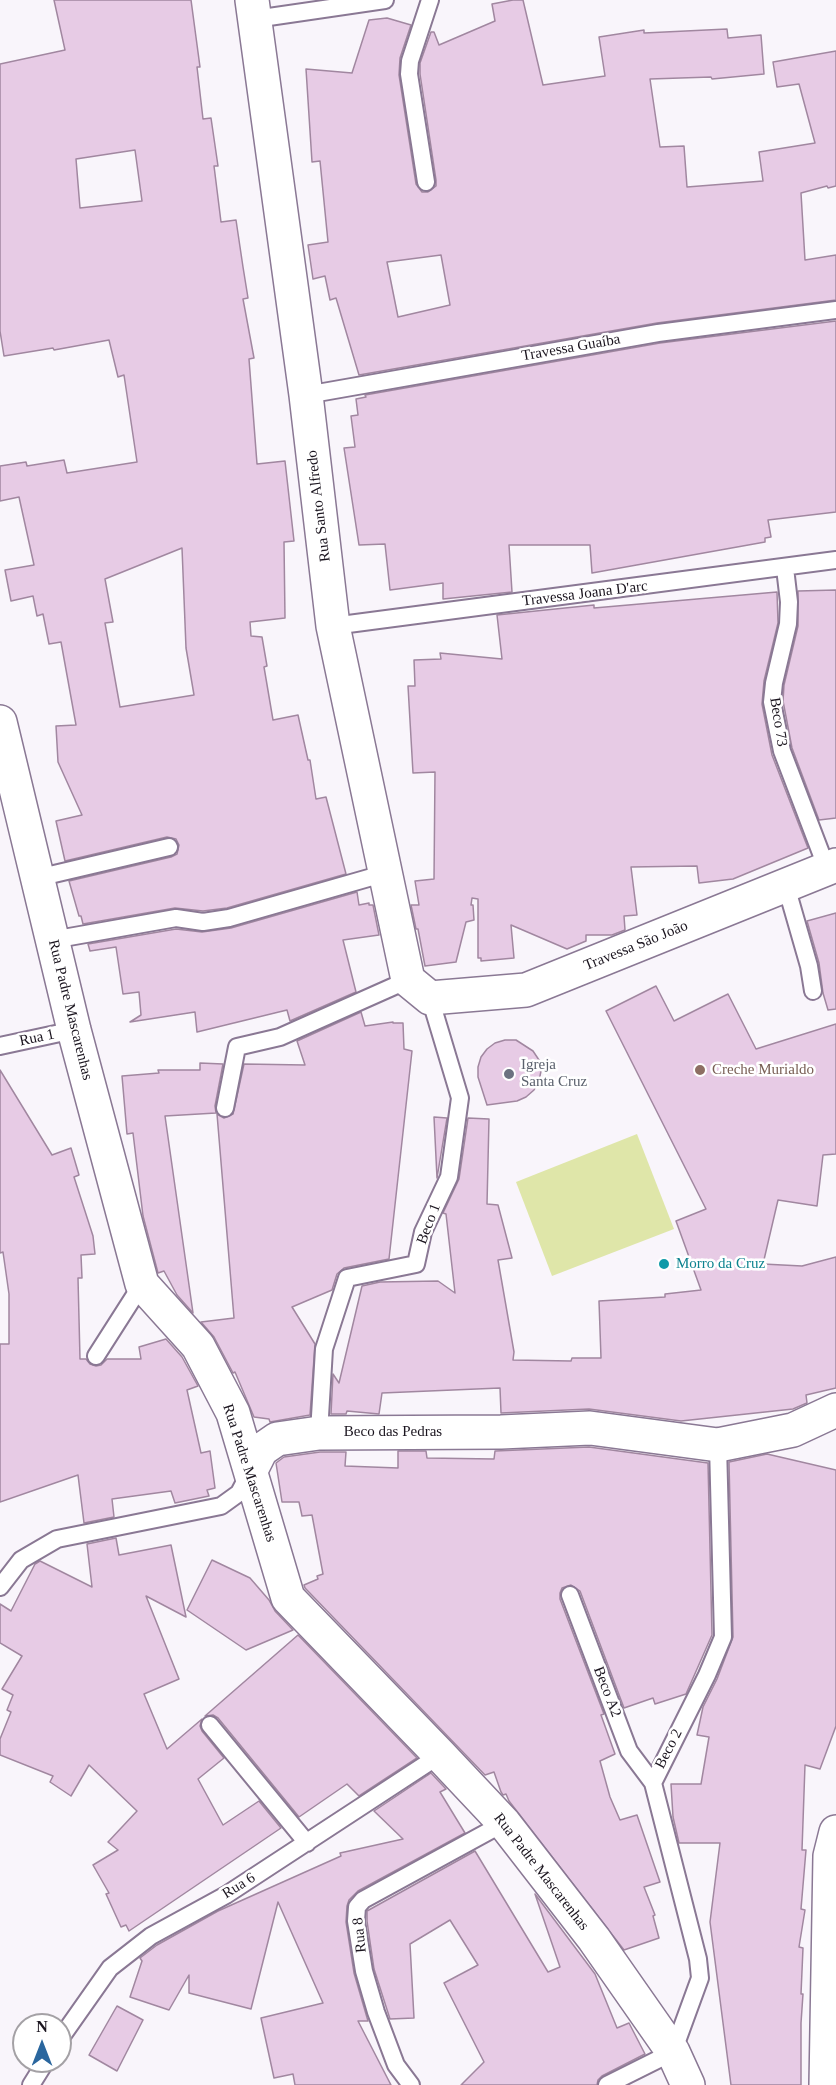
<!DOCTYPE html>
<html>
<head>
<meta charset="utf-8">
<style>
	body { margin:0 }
	#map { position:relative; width:836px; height:2085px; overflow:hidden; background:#f9f5fb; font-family:"Times New Roman",serif }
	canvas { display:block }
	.north { position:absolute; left:12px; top:2013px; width:60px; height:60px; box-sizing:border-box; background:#fff; border:2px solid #a4a1a5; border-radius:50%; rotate:0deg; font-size:16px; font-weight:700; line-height:24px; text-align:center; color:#1b151f }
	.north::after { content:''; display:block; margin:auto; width:21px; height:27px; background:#2a669e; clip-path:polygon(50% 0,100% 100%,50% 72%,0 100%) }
</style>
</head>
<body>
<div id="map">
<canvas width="836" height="2085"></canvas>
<div class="north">N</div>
</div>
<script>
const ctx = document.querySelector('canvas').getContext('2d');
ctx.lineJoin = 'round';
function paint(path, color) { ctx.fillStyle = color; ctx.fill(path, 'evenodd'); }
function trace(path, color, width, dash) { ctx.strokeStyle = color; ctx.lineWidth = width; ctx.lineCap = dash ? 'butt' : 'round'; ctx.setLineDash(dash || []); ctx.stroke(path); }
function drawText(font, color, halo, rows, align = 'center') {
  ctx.font = font + ' "Times New Roman",serif'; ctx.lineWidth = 5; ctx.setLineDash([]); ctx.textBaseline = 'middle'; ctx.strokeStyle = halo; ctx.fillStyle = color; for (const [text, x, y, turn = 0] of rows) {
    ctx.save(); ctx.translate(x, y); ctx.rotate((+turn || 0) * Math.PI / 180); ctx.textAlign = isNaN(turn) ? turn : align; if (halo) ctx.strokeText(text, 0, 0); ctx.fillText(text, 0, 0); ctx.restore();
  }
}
paint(new Path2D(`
	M637,1134L674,1229L552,1276L516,1182Z`), '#dfe6a9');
const building = new Path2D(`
	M54,0H191L200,67H197L203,119L211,118L218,166H214L221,222L236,220L243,267L248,298L243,299L254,358L249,359L257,464L285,461L294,541L284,542L285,618L250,622L251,636L262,637L267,666L264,667L273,720L298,715L308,760H310L316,799L326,797L346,874L227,908L203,911L175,908L83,924L81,916H79L69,881L171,857L177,854L179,845L176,839L167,837L65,861L56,821L82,815L58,762L56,726L76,725L61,642L49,644L43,614L37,616L33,596L11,601L5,570L34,565L19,497L0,501V466L26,462L27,466L64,460L67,473L137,462L124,375L118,377L109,340L54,350L53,348L4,356L0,331V64L65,50ZM135,150L142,201L80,208L76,159ZM182,548L186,648L194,695L120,707L105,623L113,622L105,579Z
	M513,0H523L543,85L605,76L599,37L644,30V33L727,29L728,38L761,35L764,74L712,79L711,77L650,79L660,147L684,146L687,187L763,181L759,152L815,143L799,84L777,87L773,62L836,51V186L828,188L827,186L801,193L805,260L836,255V300L657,323L359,375L336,298L330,300L325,276L313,279L308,245L328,242L320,161L312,162L306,69L352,73L369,20L387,18L411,25L400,58L399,75L416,184L422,192H428L436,186V180L420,74V63L431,32H434L439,45L495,21L492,4ZM441,255L450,305L398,317L387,262Z
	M836,321V512L768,520L771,537L765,538V542L592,573L590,545H509L512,592L443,599V583L390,590L385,544L359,545L344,448L355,447L351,416L358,415L356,399L366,397L365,395L660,343Z
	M836,590V818L819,820L792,748L783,701L784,685L798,626V591Z
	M777,592L778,623L764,681L762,704L772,755L808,848L733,879L699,883L697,866L631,867L637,915L624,916L625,930L612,935H586V941L567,949L511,925L514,958L481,961V958H478V899L472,898L471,905H473L474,920L466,922L456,962L425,966L418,929H416L411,905H419L415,881L434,879L435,772L413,773L408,686H415L414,660L441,659L440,653L502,659L497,615L594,605V608Z
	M357,892L359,905L369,903V905H373L379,935L343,940L356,992L290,1021L287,1010L197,1032L195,1012L130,1022L141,1015L139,992L123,994L116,947L90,951L88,944L176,929L202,932L231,928Z
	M836,913V1009L828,1010L823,993L819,963L807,921Z
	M656,986L674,1021L728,994L756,1049L836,1024V1154L823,1155L817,1206L778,1200L763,1264L802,1266L836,1257V1388L806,1395L807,1403L793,1409L681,1421L589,1409L501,1413L500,1388L382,1393L379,1414L347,1411L346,1414H331L333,1374L339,1383L362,1286L380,1282L438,1281L455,1293L446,1214L443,1213L459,1179L468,1118L489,1119L487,1204L498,1205L512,1258L498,1260L514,1352L513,1360L571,1361L572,1358H601L599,1301L665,1297V1294L701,1290L676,1221L706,1209L606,1011Z
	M361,1012L365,1026L393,1022V1023H403L404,1049L412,1051L389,1259L344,1268L337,1274L332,1290L292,1307L315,1344L310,1415L270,1422L269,1419L254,1417L235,1372L233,1373L214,1337L201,1322L234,1318L217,1114L224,1118L233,1114L244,1064L305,1065L297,1041Z
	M505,1040H516L533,1051L539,1060L541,1071L539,1081L534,1090L526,1097L517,1101L487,1105L478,1077V1067L481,1057L487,1049L495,1043Z
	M200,1063L223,1064L215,1106L216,1113L165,1116L193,1313L177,1295L164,1271L158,1273L143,1216L133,1133L127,1134L122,1076L159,1073L158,1070H200Z
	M0,1070L52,1155L71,1148L79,1175L74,1177L93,1236L95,1254L81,1255L82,1278H78L80,1359H86L90,1364L96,1366L101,1365L107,1359H141L139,1347L166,1339L182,1357L198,1386L187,1390L201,1453L210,1451L215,1488L207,1490L209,1496L175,1503L171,1491L112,1499L114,1517L84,1523L78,1475L0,1502V1344H9V1294L3,1252L0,1253Z
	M434,1117L447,1118L437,1178Z
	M589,1447L708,1463L712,1635L686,1694L655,1704L653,1698L624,1708L580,1591L571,1585L562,1588L560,1593V1599L604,1714L601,1715L615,1754L600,1761L610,1797L620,1820L637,1815L660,1882L644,1887L655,1915L653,1916L659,1938L624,1950L509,1801L506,1794L503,1795L501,1792L494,1772L485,1775L305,1588L304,1585L318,1579L317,1576L323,1574L312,1515L302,1516L299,1502H282L276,1463L284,1457L320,1452H346L345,1466L398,1468V1451H426L427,1458L494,1459L495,1451Z
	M767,1454L836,1470V1726L820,1769L805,1765L802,1850H806L801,1909L805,1910L799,1947L803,1948L801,1994H803L801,2023V2085H731L710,1922L720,1843H679L673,1817L671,1784H701L709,1737L697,1735L703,1707L717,1679L733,1637L729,1462Z
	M116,1538L119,1555L171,1545L186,1617L146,1596L179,1679L144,1694L167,1749L202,1719L200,1726L202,1731L224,1758L198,1779L223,1825L259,1801L281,1828L129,1931L126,1925L121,1927L106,1894L109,1893L93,1865L118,1850L108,1842L137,1811L89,1765L71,1796L50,1782L53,1776L0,1755V1739L11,1712L7,1710L13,1695L2,1689L22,1656L0,1643V1604L11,1611L35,1564L40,1561L92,1587L87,1544Z
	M212,1560L250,1578L269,1600L275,1611L293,1630L246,1650L187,1610Z
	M298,1635L417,1758L359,1796L347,1784L299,1817L218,1718L213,1715L205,1716Z
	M431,1773L446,1789L440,1792L465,1833L358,1891L349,1900L347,1906L346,1922L354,1973L368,2021H358L391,2085H295L293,2074L274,2078L261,2018L323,2003L278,1902L251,2009L189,1993V1975L169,2010L130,1997L142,1961L140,1958L157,1945L218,1911L341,1856L340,1853L403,1839L374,1811Z
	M475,1851L548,1972L560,1967L535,1894L595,1974L617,2028L629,2023L645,2054L602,2076L598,2080L597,2085H461L484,2062L444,1983L478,1965L450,1920L410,1944L414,2018L390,2019L374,1969L367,1921V1911Z
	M117,2006L143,2020L117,2071L89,2055Z`);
paint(building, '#e7cbe5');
trace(building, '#a187a0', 1.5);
const lane = new Path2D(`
	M255,19L385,0
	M426,182L409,74L410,61L430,0
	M306,395L658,333L836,310
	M785,568L789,602L788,624L774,683L772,702L782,751L827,869
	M333,626L836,560
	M37,878L169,847
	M786,886L809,966L813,991
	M52,940L176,918L203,922L229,918L386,873
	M0,1046L74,1030
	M225,1108L237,1047L280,1037L408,980
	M96,1356L142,1284
	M319,1433L324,1349L347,1278L416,1264L423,1232L449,1177L460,1098L430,998
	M0,1587L21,1560L57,1539L221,1506L239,1493L249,1474
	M570,1595L629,1751L653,1783
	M210,1725L307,1843
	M60,2039L110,1968L151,1936L226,1895L440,1755
	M31,2085L46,2061
	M411,2085L396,2065L376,2012L364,1971L356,1921L357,1907L363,1900L504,1823
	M607,2085L673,2052L700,1978L698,1959L653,1783L707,1675L723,1637L718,1445`);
const street = new Path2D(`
	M252,0L306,395L333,626L408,980L430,998L526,990L836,865
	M0,722L74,1030L142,1284L198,1346L233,1413L288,1598L440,1755L504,1823L594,1939L673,2052L688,2085
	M251,1470L261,1450L277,1439L319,1433L501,1432L590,1428L718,1445L793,1430L836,1410
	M826,2085L830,1856L836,1832`);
trace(lane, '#8a7894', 20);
trace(street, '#8a7894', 36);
trace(lane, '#fff', 16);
trace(street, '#fff', 33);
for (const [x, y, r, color] of [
	[700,1070,6,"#8d6e63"],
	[509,1074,6,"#6b7280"],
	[664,1264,6,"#0f9aa8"]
]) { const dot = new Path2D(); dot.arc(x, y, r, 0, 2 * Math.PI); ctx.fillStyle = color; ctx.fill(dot); trace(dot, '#fff', 2); }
drawText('15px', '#1b151f', '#fff', [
	["Travessa Guaíba",571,348,-10],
	["Rua Santo Alfredo",319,506,-97],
	["Travessa Joana D'arc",585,594,-7],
	["Beco 73",778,722,81],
	["Travessa São João",636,946,-22],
	["Rua Padre Mascarenhas",70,1010,76],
	["Rua 1",37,1038,-12],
	["Beco 1",429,1224,-69],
	["Beco das Pedras",393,1432],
	["Rua Padre Mascarenhas",249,1473,72],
	["Beco A2",607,1692,69],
	["Beco 2",669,1749,-63],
	["Rua Padre Mascarenhas",541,1872,52],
	["Rua 6",239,1886,-32],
	["Rua 8",360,1935,-96]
]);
drawText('15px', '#5b616d', '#fff', [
	["Igreja",521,1065],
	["Santa Cruz",521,1082]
], 'left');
drawText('15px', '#785e54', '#fff', [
	["Creche Murialdo",712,1070]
], 'left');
drawText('15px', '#0d838f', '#fff', [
	["Morro da Cruz",676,1264]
], 'left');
</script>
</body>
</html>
